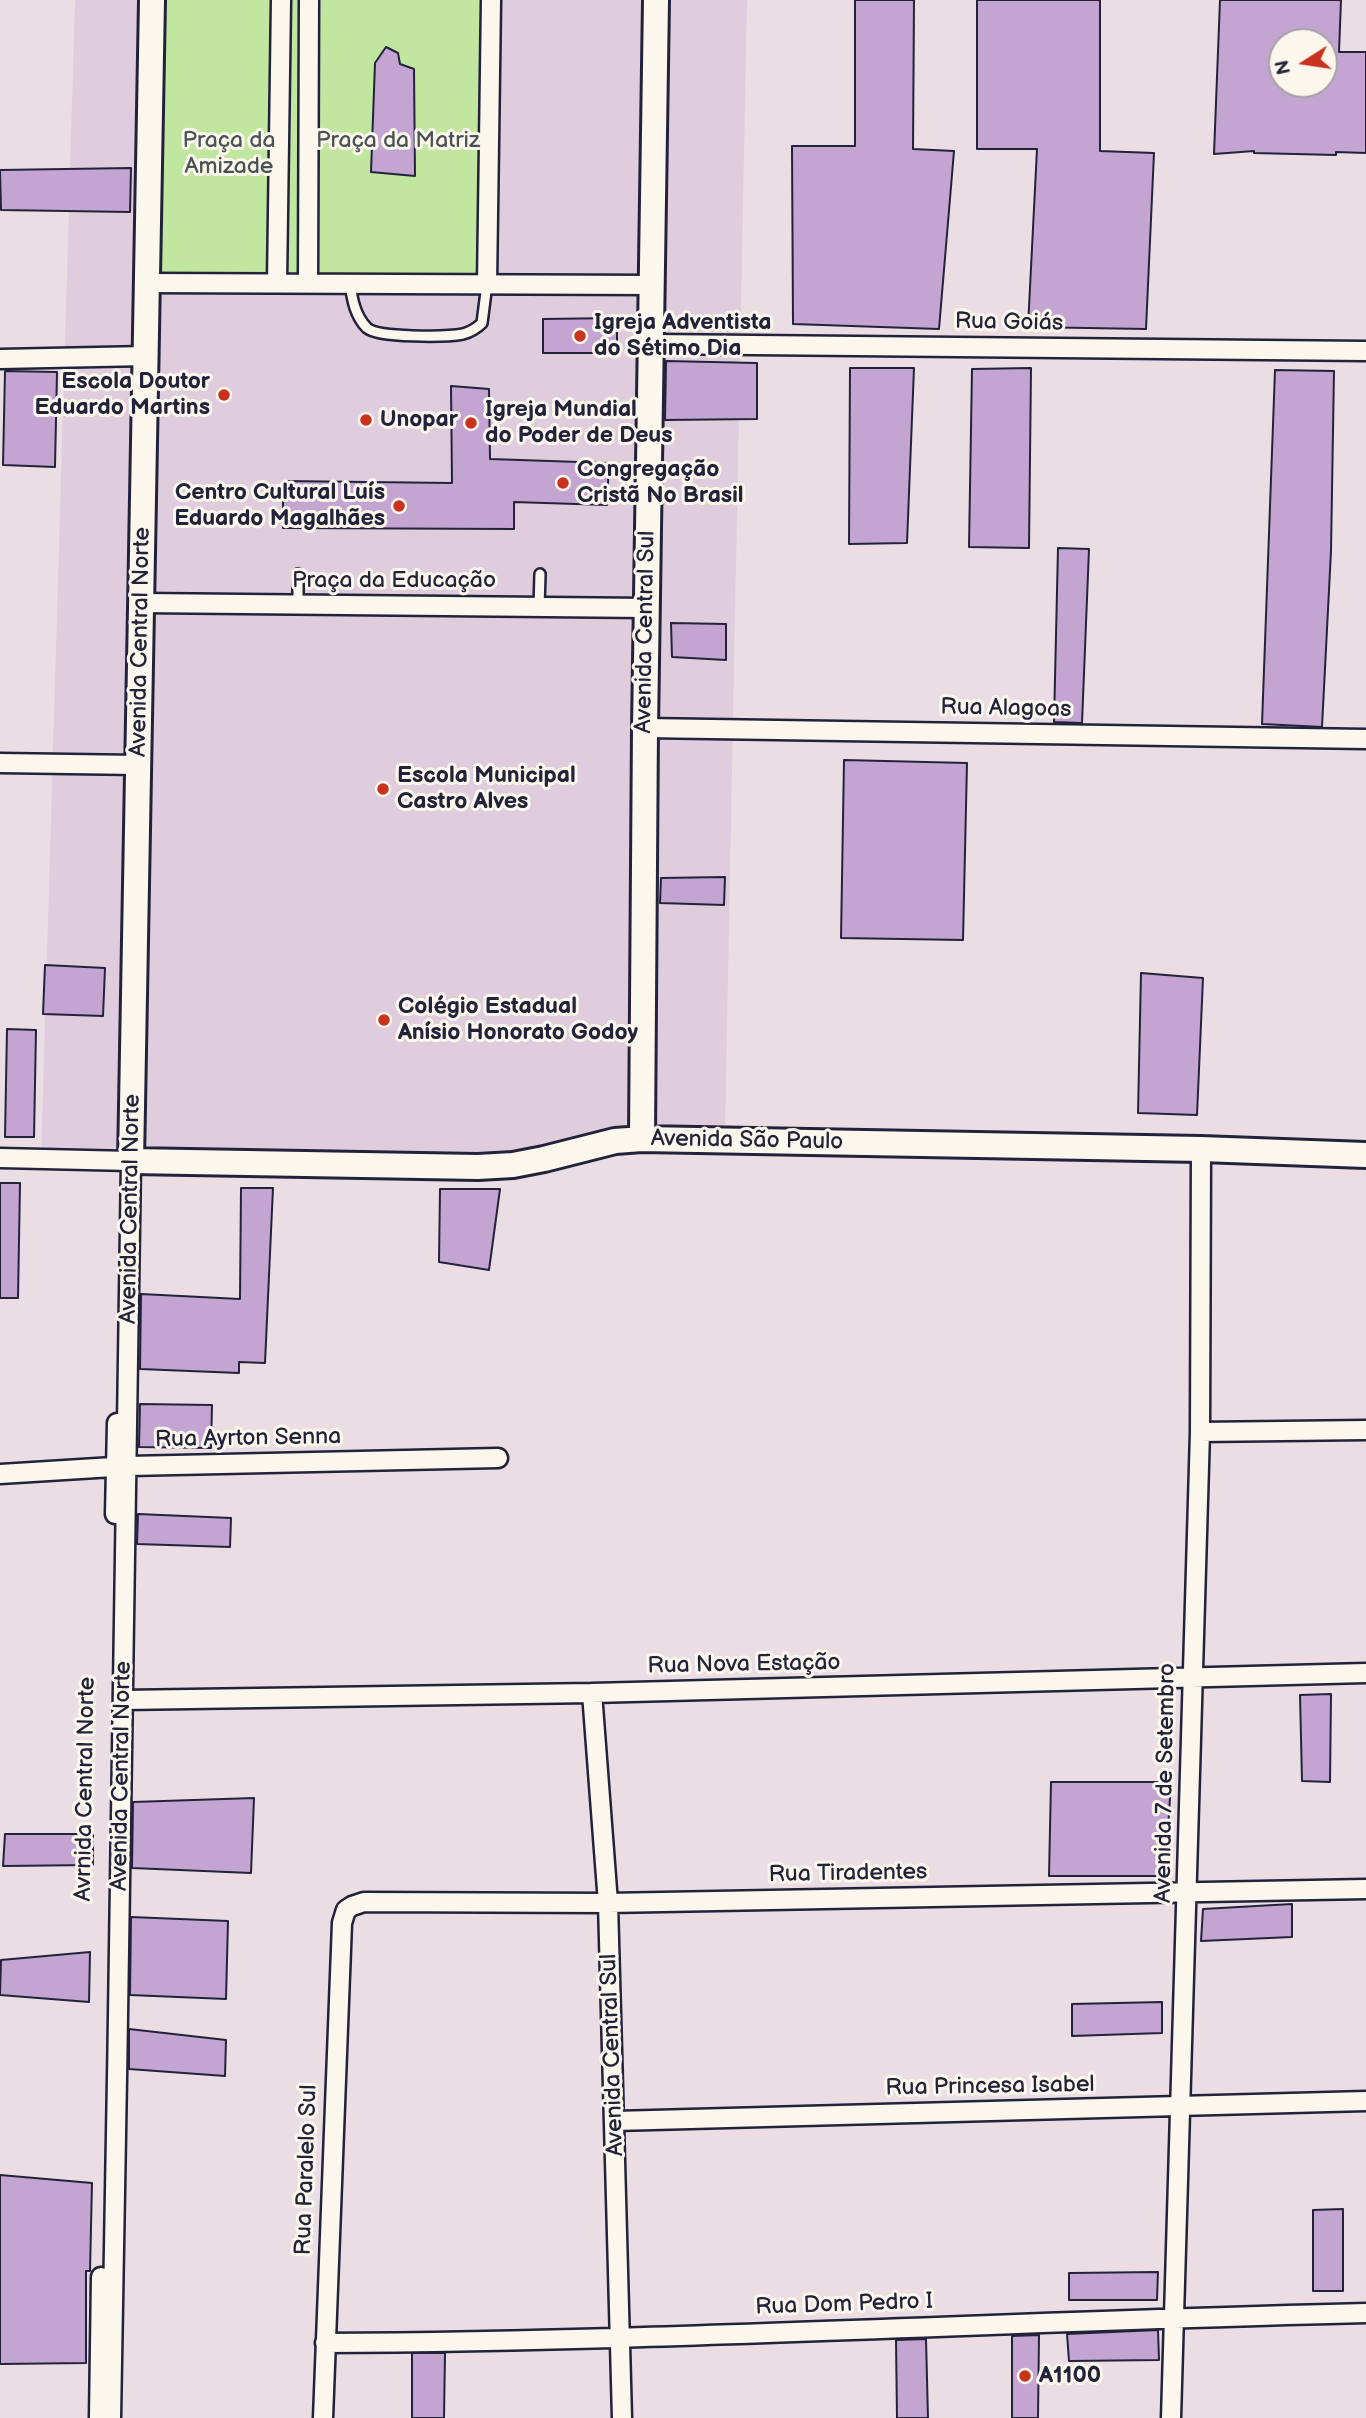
<!DOCTYPE html>
<html>
<head>
<meta charset="utf-8">
<style>
	body { margin:0 }
	#map { position:relative; width:1366px; height:2418px; overflow:hidden; background:#eadee4; font-family:"Balsamiq Sans",sans-serif }
	canvas { display:block }
	.north { position:absolute; left:1268px; top:28px; width:70px; height:70px; box-sizing:border-box; background:#fbf7ec; border:2px solid #a4a2a5; border-radius:50%; rotate:258deg; font-size:19px; font-weight:700; line-height:28px; text-align:center; color:#22223b }
	.north::after { content:''; display:block; margin:auto; width:24px; height:32px; background:#c8321e; clip-path:polygon(50% 0,100% 100%,50% 72%,0 100%) }
</style>
</head>
<body>
<div id="map">
<canvas width="1366" height="2418"></canvas>
<div class="north">N</div>
</div>
<script>
const ctx = document.querySelector('canvas').getContext('2d');
ctx.lineJoin = 'round';
function paint(path, color) { ctx.fillStyle = color; ctx.fill(path, 'evenodd'); }
function trace(path, color, width, dash) { ctx.strokeStyle = color; ctx.lineWidth = width; ctx.lineCap = dash ? 'butt' : 'round'; ctx.setLineDash(dash || []); ctx.stroke(path); }
function drawText(font, color, halo, rows, align = 'center') {
  ctx.font = font + ' "Balsamiq Sans",sans-serif'; ctx.lineWidth = 6; ctx.setLineDash([]); ctx.textBaseline = 'middle'; ctx.strokeStyle = halo; ctx.fillStyle = color; for (const [text, x, y, turn = 0] of rows) {
    ctx.save(); ctx.translate(x, y); ctx.rotate((+turn || 0) * Math.PI / 180); ctx.textAlign = isNaN(turn) ? turn : align; if (halo) ctx.strokeText(text, 0, 0); ctx.fillText(text, 0, 0); ctx.restore();
  }
}
paint(new Path2D(`
	M75,0H747L725,1131L478,1167L41,1158Z`), '#dfcdde');
paint(new Path2D(`
	M153,0H491L487,284H148Z`), '#c0e6a0');
const building = new Path2D(`
	M855,0H914L913,149L954,151L939,329L793,324L792,146H855Z
	M977,0H1100V151L1154,153L1146,329L1028,327L1037,149H977Z
	M1220,0H1341L1339,52H1366V153L1336,152V155L1254,153V151L1214,154ZM1282,42H1324V84H1282Z
	M386,47L398,53L400,64L414,69L415,176L371,172L375,63Z
	M131,168L130,212L1,210L0,170Z
	M617,318V353H543V319Z
	M666,361L757,363V419L665,420Z
	M850,368H914L907,543L849,544Z
	M1031,368L1029,548L969,547L972,369Z
	M1275,370L1334,371L1331,551L1322,727L1262,724Z
	M5,371L57,372L55,467L3,465Z
	M451,386L489,389L490,459L609,463L607,505L514,502V529L283,528V481L452,483Z
	M1058,548L1089,549L1082,723L1054,722Z
	M671,623L726,624V660L672,657Z
	M844,760L967,763L963,940L841,938Z
	M725,877L724,905L660,903L661,878Z
	M45,965L105,968L103,1016L43,1014Z
	M1141,973L1203,978L1197,1115L1138,1113Z
	M7,1029L36,1030L34,1137H5Z
	M0,1183H20L18,1298H0Z
	M241,1188H273L265,1363L239,1362V1373L140,1369L141,1294L240,1299Z
	M440,1189H500L489,1270L439,1262Z
	M140,1404L212,1405L211,1448L139,1447Z
	M138,1514L231,1518L230,1547L137,1544Z
	M1331,1694L1330,1782L1302,1781L1300,1695Z
	M1051,1782H1171L1165,1876H1049Z
	M254,1798L251,1873L132,1868L133,1802Z
	M5,1834H93V1865L3,1866Z
	M1292,1904V1937L1201,1941L1203,1909Z
	M131,1917L228,1921L226,1999L130,1995Z
	M90,1952L89,2002L0,1995L1,1960Z
	M1162,2002V2033L1072,2036V2004Z
	M129,2029L226,2040L225,2076L129,2069Z
	M0,2175L92,2183L90,2271H86V2363L0,2364Z
	M1343,2209V2291H1313V2210Z
	M1158,2272L1157,2300H1069V2273Z
	M1158,2330L1159,2360L1069,2361L1067,2334Z
	M1039,2335L1038,2418H1012V2336Z
	M926,2339L928,2418H897L896,2340Z
	M412,2353H445L444,2418H412Z`);
paint(building, '#c4a5d1');
trace(building, '#22223b', 2);
const lane = new Path2D(`
	M350,283C352,299 355,316 367,328C378,338 447,337 463,334C470,332 477,328 482,323L487,284
	M298,574V605
	M539,607L540,574`);
const street = new Path2D(`
	M147,283L652,285
	M277,283L281,0
	M308,283L309,0
	M487,284L491,0
	M651,344L1366,351
	M0,359L146,356
	M142,603L647,608
	M645,728L1366,739
	M0,763L139,765
	M0,1158L131,1161C127,1580 118,1999 111,2418
	M1200,1432L1366,1430
	M0,1474L129,1466L498,1458
	M115,1514L117,1423
	M592,1693L608,1903L622,2418
	M123,1700L592,1693L1366,1673
	M615,2121L1366,2101
	M325,2343C672,2341 1019,2321 1366,2313
	M99,2418L101,2277
	M323,2418L342,1923L346,1910L352,1906L364,1902L608,1903L1366,1889
	M1171,2418L1200,1432L1201,1149`);
const secondary = new Path2D(`
	M152,0L131,1161L478,1167L513,1165L544,1159L615,1141L642,1139L1201,1149L1366,1155
	M642,1139L645,728L656,0`);
trace(lane, '#22223b', 14);
trace(street, '#22223b', 23);
trace(secondary, '#22223b', 30);
trace(lane, '#fbf7ec', 9);
trace(street, '#fbf7ec', 18);
trace(secondary, '#fbf7ec', 24);
for (const [x, y, r, color] of [
	[580,336,7,"#c8321e"],
	[224,395,7,"#c8321e"],
	[366,420,7,"#c8321e"],
	[471,423,7,"#c8321e"],
	[563,483,7,"#c8321e"],
	[399,506,7,"#c8321e"],
	[383,789,7,"#c8321e"],
	[384,1020,7,"#c8321e"],
	[1025,2376,7,"#c8321e"]
]) { const dot = new Path2D(); dot.arc(x, y, r, 0, 2 * Math.PI); ctx.fillStyle = color; ctx.fill(dot); trace(dot, '#fbf7ec', 2.5); }
drawText('23px', '#4a5354', '#fbf7ec', [
	["Praça da",229,141],
	["Amizade",229,167],
	["Praça da Matriz",398,141]
]);
drawText('bold 23px', '#22223b', '#fbf7ec', [
	["Igreja Adventista",594,323],
	["do Sétimo Dia",594,349],
	["Escola Doutor",210,382,"right"],
	["Eduardo Martins",210,408,"right"],
	["Igreja Mundial",485,410],
	["do Poder de Deus",485,436],
	["Unopar",380,420],
	["Congregação",577,470],
	["Cristã No Brasil",577,496],
	["Centro Cultural Luís",385,493,"right"],
	["Eduardo Magalhães",385,519,"right"],
	["Escola Municipal",397,776],
	["Castro Alves",397,802],
	["Colégio Estadual",398,1007],
	["Anísio Honorato Godoy",398,1033],
	["A1100",1039,2376]
], 'left');
drawText('23px', '#22223b', '#fbf7ec', [
	["Rua Goiás",1009,323,1],
	["Praça da Educação",394,581],
	["Avenida Central Sul",646,632,-89],
	["Avenida Central Norte",141,642,-89],
	["Rua Alagoas",1006,709,1],
	["Avenida São Paulo",747,1141,1],
	["Avenida Central Norte",131,1209,-89],
	["Rua Ayrton Senna",248,1439,-1],
	["Rua Nova Estação",744,1665,-1],
	["Avenida Central Norte",122,1776,-89],
	["Avenida 7 de Setembro",1166,1783,-89],
	["Avrnida Central Norte",86,1789,-89],
	["Rua Tiradentes",848,1874,-1],
	["Avenida Central Sul",613,2055,-92],
	["Rua Princesa Isabel",990,2087,-1],
	["Rua Paralelo Sul",307,2170,-88],
	["Rua Dom Pedro I",844,2305,-2]
]);
</script>
</body>
</html>
